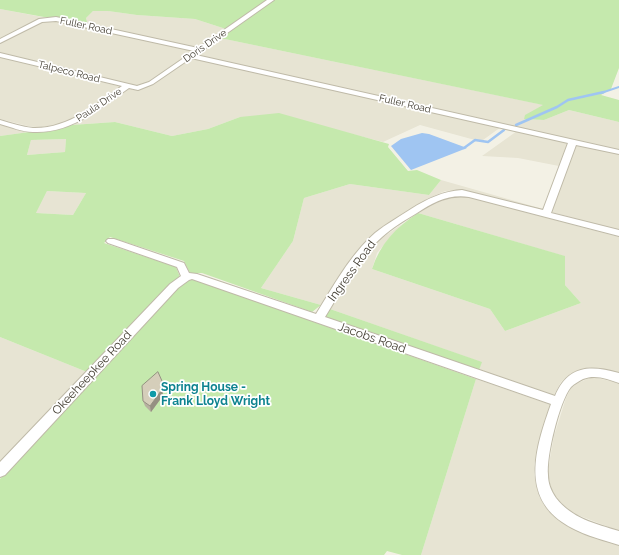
<!DOCTYPE html>
<html>
<head>
<meta charset="utf-8">
<style>
	body { margin:0 }
	canvas { display:block; background:#f3f1e5 }
</style>
</head>
<body>
<canvas width="619" height="555"></canvas>
<script>
const ctx = document.querySelector('canvas').getContext('2d');
ctx.lineJoin = 'round';
function paint(path, color) { ctx.fillStyle = color; ctx.fill(path, 'evenodd'); }
function trace(path, color, width, dash) { ctx.strokeStyle = color; ctx.lineWidth = width; ctx.lineCap = dash ? 'butt' : 'round'; ctx.setLineDash(dash || []); ctx.stroke(path); }
function drawText(font, color, halo, rows, align = 'center') {
  ctx.font = font + ' Raleway,sans-serif'; ctx.lineWidth = 3.5; ctx.setLineDash([]); ctx.textBaseline = 'middle'; ctx.strokeStyle = halo; ctx.fillStyle = color; for (const [text, x, y, turn = 0] of rows) {
    ctx.save(); ctx.translate(x, y); ctx.rotate((+turn || 0) * Math.PI / 180); ctx.textAlign = isNaN(turn) ? turn : align; if (halo) ctx.strokeText(text, 0, 0); ctx.fillText(text, 0, 0); ctx.restore();
  }
}
paint(new Path2D(`
	M0,9L48,18L41,19L0,39Z
	M93,11H108L137,15L195,19L226,29L199,48L88,25L86,18Z
	M42,21H54L195,51L148,82L136,86L0,53V43Z
	M220,38L544,105L526,115L524,119L544,120L569,110L619,122V150L195,55Z
	M0,57L59,71L122,87L76,118L59,126L43,128L28,126L0,119Z
	M191,58L257,73L501,127L483,140H475L420,125L383,142L329,128L240,117L208,129L172,136L115,122L72,125L82,120L128,88L135,90L147,87Z
	M0,124L22,130L29,132L0,136Z
	M517,131L568,143L559,166L518,158L482,156Z
	M66,139L65,152L27,155L31,140Z
	M576,144L619,154V230L551,212Z
	M441,180L543,209L542,210L462,190L445,191L427,199L371,236L361,248L321,305L261,288L293,241L304,198L350,184L429,195Z
	M47,191L86,193L73,215L36,213Z
	M455,195L468,197L619,237V374L599,368L582,369L570,374L561,382L554,395L479,370L481,362L330,309L370,251L379,240L402,224L377,253L372,269L490,309L505,331L581,303L565,285L564,256L418,213L433,203Z
	M0,337L87,372L0,464Z
	M592,377L619,383V531L570,512L559,503L554,496L547,475L554,436L566,398L571,388L578,383Z
	M476,379L551,405L542,432L534,465V475L539,496L545,507L560,520L580,531L619,546V555H421Z`), '#e7e4d3');
paint(new Path2D(`
	M0,0H268L226,29L195,19L137,15L108,11H93L86,18L88,25L0,9Z
	M273,0H619V68L611,89L601,95L619,100V122L569,110L544,120L524,119L525,115L543,105L220,38Z
	M279,113L389,144L388,147L408,171L417,170L441,180L429,195L350,184L304,198L293,241L261,288L321,305L312,312L202,273H190L184,261L110,237L104,243L176,267L180,277L170,285L87,372L0,337V136L29,132L54,130L72,125L115,122L172,136L208,129L240,117ZM66,139L65,152L27,155L31,140ZM47,191L86,193L73,215L36,213Z
	M418,213L565,256V285L581,303L505,331L490,309L372,269C380,244 396,227 418,213Z
	M192,279L476,379L421,555H402L387,551L384,555H0V479L178,288L188,281Z
	M330,309L482,362L479,370L325,317Z`), '#c5e9ad');
paint(new Path2D(`
	M422,133L429,134L467,148L411,170L391,146L401,139Z`), '#9fc5f2');
trace(new Path2D(`
	M601,93L619,87`), '#9fc5f2', 2);
trace(new Path2D(`
	M516,125L557,107L568,100L604,92
	M464,148L475,140L488,142L504,130`), '#9fc5f2', 2.5);
const minor = new Path2D(`
	M267,0H274L196,55L619,150V154L576,145L551,213L619,230V236L469,197C449,194 434,202 417,213C405,220 392,228 382,237C357,259 342,290 325,317L555,396C568,365 590,365 619,373V383C608,379 595,374 583,379C579,381 574,384 571,387C559,402 546,457 548,475C548,483 551,491 556,498C571,518 596,524 619,531V545C600,539 579,534 562,522C520,493 537,444 551,404L192,279L189,280L178,288L5,475L0,477V462L170,284L181,276L177,267L108,243L106,241L108,239H114L184,263L189,273L197,274L316,314C333,287 350,255 375,233C386,224 399,217 411,209C427,199 443,191 462,190L543,210L568,143L191,58L153,84L138,90L129,88C100,108 71,134 33,132C22,132 11,127 0,124V120C11,123 22,127 33,128C68,129 95,105 122,86L0,57V53L137,86L149,82L194,51L56,21L42,22L0,43V39L39,19L56,17L198,48Z`);
trace(minor, '#bfbaa8', 2);
paint(minor, '#fff');
paint(new Path2D(`
	M164,387L162,397L151,412L145,406L143,401Z`), '#b7b1a0');
paint(new Path2D(`
	M162,381L164,387L162,397L151,412L150,406Z`), '#959082');
const building = new Path2D(`
	M158,372L162,381L161,391L150,406L143,401L142,386Z`);
paint(building, '#d5ceba');
trace(building, '#959082', 1);
for (const [x, y, r, color] of [
	[153,394,4,"#0f9aa8"]
]) { const dot = new Path2D(); dot.arc(x, y, r, 0, 2 * Math.PI); ctx.fillStyle = color; ctx.fill(dot); trace(dot, '#fff', 1.5); }
drawText('10px', '#464135', '#fff', [
	["Fuller Road",86,26,12],
	["Doris Drive",205,46,-35],
	["Talpeco Road",69,72,14],
	["Fuller Road",405,104,13],
	["Paula Drive",99,105,-34]
]);
drawText('12px', '#464135', '#fff', [
	["Ingress Road",352,271,-54],
	["Jacobs Road",372,338,19],
	["Okeeheepkee Road",92,373,-47]
]);
drawText('bold 12px', '#0d838f', '#fff', [
	["Spring House -",161,387],
	["Frank Lloyd Wright",161,401]
], 'left');
</script>
</body>
</html>
